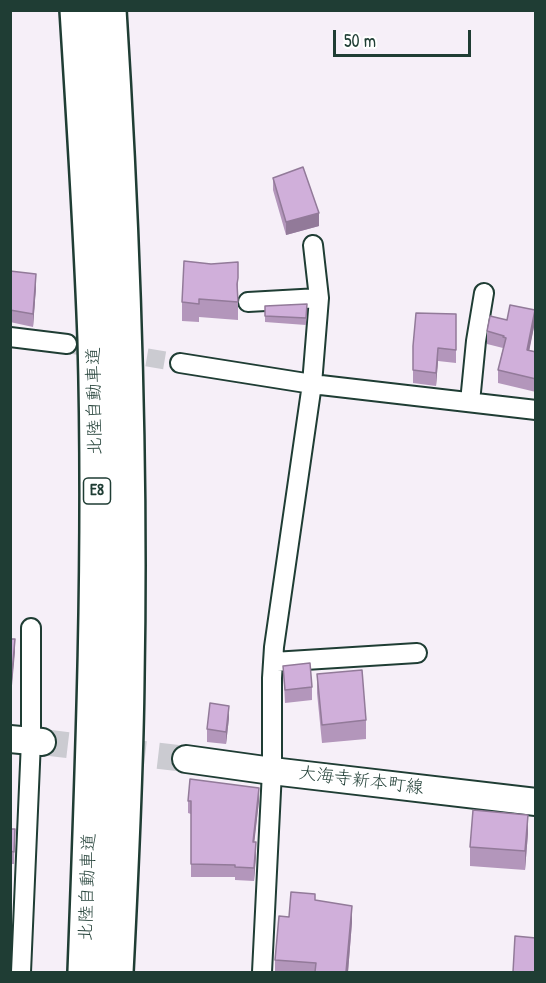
<!DOCTYPE html>
<html>
<head>
<meta charset="utf-8">
<style>
	body { margin:0 }
	#map { position:relative; width:546px; height:983px; overflow:hidden; background:#f6eff8; font-family:"Patrick Hand",sans-serif }
	canvas { display:block }
	.frame { position:absolute; inset:0; border:12px solid #1f3d34; pointer-events:none }
	.scale { position:absolute; left:333px; top:30px; width:138px; height:27px; box-sizing:border-box; border:3px solid #1f3d34; border-top:0; padding-left:8px; font-size:18px; line-height:21px; white-space:nowrap; color:#1f3d34; -webkit-text-stroke:4px #fff; paint-order:stroke }
</style>
</head>
<body>
<div id="map">
<canvas width="546" height="983"></canvas>
<div class="frame"></div>
<div class="scale">50 m</div>
</div>
<script>
const ctx = document.querySelector('canvas').getContext('2d');
ctx.lineJoin = 'round';
function trace(path, color, width, dash) { ctx.strokeStyle = color; ctx.lineWidth = width; ctx.lineCap = dash ? 'butt' : 'round'; ctx.setLineDash(dash || []); ctx.stroke(path); }
function paint(path, color) { ctx.fillStyle = color; ctx.fill(path, 'evenodd'); }
function drawText(font, color, halo, rows, align = 'center') {
  ctx.font = font + ' "Patrick Hand","Klee One",sans-serif'; ctx.lineWidth = 5; ctx.setLineDash([]); ctx.textBaseline = 'middle'; ctx.strokeStyle = halo; ctx.fillStyle = color; for (const [text, x, y, turn = 0] of rows) {
    ctx.save(); ctx.translate(x, y); ctx.rotate((+turn || 0) * Math.PI / 180); ctx.textAlign = isNaN(turn) ? turn : align; if (halo) ctx.strokeText(text, 0, 0); ctx.fillText(text, 0, 0); ctx.restore();
  }
}
trace(new Path2D(`
	M67,344L180,363`), '#cbcbd1', 18, [18, 9]);
trace(new Path2D(`
	M42,742L186,759`), '#cbcbd1', 26, [26, 13]);
const street = new Path2D(`
	M248,302L319,298
	M10,337L67,344
	M180,363L312,384L536,410
	M470,402L476,341L484,293
	M273,662L417,653
	M21,972L31,741V628
	M262,972L272,771V678L274,647L312,384L319,298L313,245`);
const secondary = new Path2D(`
	M10,739L42,742
	M186,759L272,771L536,802`);
const highway = new Path2D(`
	M77,10C84,120 91,229 95,339C101,550 93,761 85,972
	M109,10C123,233 131,455 127,678C126,776 121,874 116,972`);
trace(street, '#1f3d34', 22);
trace(secondary, '#1f3d34', 30);
trace(highway, '#1f3d34', 38);
trace(street, '#fff', 18);
trace(secondary, '#fff', 26);
trace(highway, '#fff', 33);
paint(new Path2D(`
	M273,178L319,226L286,235L273,190Z
	M238,262V320L199,317V322L182,321V302L211,264Z
	M10,271L36,287L33,327L10,322Z
	M265,306L307,310L306,325L265,322Z
	M456,314V363L438,361L436,386L413,383V346Z
	M507,320L535,322L529,350L536,352V392L498,383V370L503,348L487,344V331Z
	M283,666L312,687V700L285,703Z
	M317,674L366,720V739L322,743L317,693Z
	M229,718L226,744L207,742V729Z
	M188,801H259L254,842L256,855L254,881L235,880V877H191V814L188,813Z
	M10,829H15L14,864H10Z
	M528,833L525,870L470,866V847Z
	M315,900L352,922L348,972H275V960L289,917Z`), '#b396bb');
paint(new Path2D(`
	M319,213V226L286,235V222Z
	M36,274V287L33,327V314Z
	M535,310V322L527,362V350Z
	M438,348V361L436,386V373Z
	M15,639V652L10,708V695Z
	M229,706V718L226,744V732Z
	M259,788V801L253,854V842Z
	M528,815V833L525,870V851Z
	M256,842V855L254,881V868Z
	M352,906V922L348,972H346Z`), '#927a99');
const building = new Path2D(`
	M303,167L319,213L286,222L273,178Z
	M184,261L211,264L238,262V278L237,284L238,302L199,299V304L182,302Z
	M10,271L36,274L33,314L10,310Z
	M307,304L306,318L265,316V306Z
	M510,305L535,310L527,350L536,352V379L498,370L506,338L503,337L504,336L487,331L490,316L507,320Z
	M416,313L456,314V350L438,348L436,373L413,370V346Z
	M10,639H15L10,695Z
	M310,663L312,687L285,690L283,666Z
	M362,670L366,720L322,725L317,674Z
	M210,703L229,706L226,732L207,729Z
	M190,779L259,788L253,842H256L254,868L235,867V865L191,864V801H188Z
	M473,810L528,815L525,851L470,847Z
	M10,829H15L14,852L10,851Z
	M291,892L315,894V900L352,906L346,972H315L316,963L275,960L279,916L289,917Z
	M515,936L536,938V972H513Z`);
paint(building, '#d0afda');
trace(building, '#927a99', 1.5);
for (const [x, y, w] of [
	[97,491,27]
]) { const box = new Path2D(); box.roundRect(x - w / 2, y - 13, w, 26, 4.5); ctx.fillStyle = '#fff'; ctx.fill(box); trace(box, '#1f3d34', 1.5); }
drawText('bold 16px', '#1f3d34', null, [
	["E8",97,491]
]);
drawText('18px', '#1f3d34', '#fff', [
	["北陸自動車道",95,401,-91],
	["大海寺新本町線",361,781,7],
	["北陸自動車道",88,887,-88]
]);
</script>
</body>
</html>
